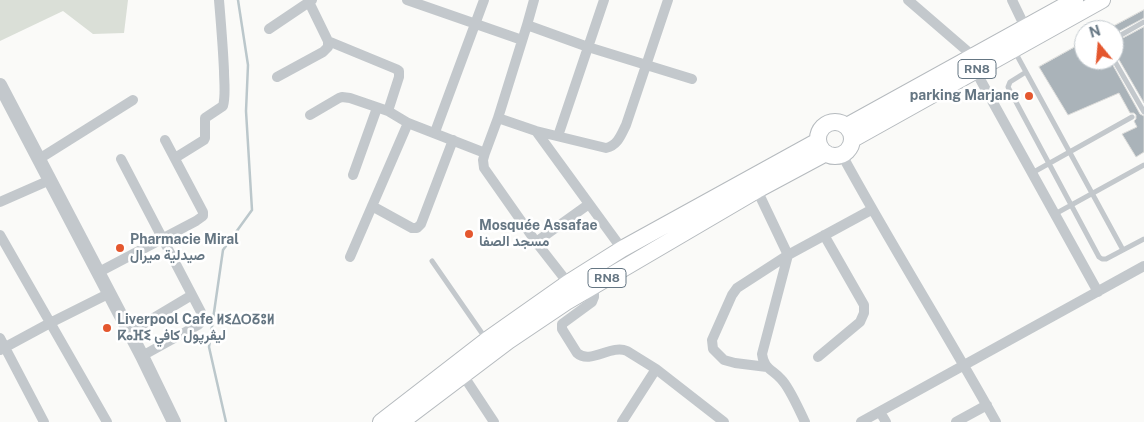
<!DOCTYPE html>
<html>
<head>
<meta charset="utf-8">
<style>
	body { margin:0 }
	#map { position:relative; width:1144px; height:422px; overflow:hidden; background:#fafaf8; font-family:"Public Sans",sans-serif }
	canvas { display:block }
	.north { position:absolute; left:1074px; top:20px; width:50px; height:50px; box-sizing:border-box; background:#fff; border:1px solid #c1c8cd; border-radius:50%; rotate:343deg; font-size:14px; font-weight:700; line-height:20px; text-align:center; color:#657683 }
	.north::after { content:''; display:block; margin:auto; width:18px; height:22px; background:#e4572e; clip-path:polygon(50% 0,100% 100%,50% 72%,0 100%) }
</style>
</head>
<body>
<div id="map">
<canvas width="1144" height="422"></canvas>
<div class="north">N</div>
</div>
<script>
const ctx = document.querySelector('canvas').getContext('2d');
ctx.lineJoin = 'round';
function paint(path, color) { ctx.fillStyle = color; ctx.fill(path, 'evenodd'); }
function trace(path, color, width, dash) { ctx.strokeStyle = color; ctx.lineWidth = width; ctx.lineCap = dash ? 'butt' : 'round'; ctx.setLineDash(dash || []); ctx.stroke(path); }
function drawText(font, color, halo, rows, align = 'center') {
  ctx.font = font + ' "Public Sans",Vazirmatn,"Noto Sans Tifinagh",sans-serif'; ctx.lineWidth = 5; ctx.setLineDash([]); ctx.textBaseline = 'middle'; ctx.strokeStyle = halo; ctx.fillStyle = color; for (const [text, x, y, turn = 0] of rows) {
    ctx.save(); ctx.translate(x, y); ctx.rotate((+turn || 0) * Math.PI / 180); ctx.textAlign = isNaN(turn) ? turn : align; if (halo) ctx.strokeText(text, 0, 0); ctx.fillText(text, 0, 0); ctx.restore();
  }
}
paint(new Path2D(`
	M0,0H128L124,33L93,34L63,11L0,41Z`), '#dadfd7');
trace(new Path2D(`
	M226,422L209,347L223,250L252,210L246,111L248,65L238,0`), '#bbc7cb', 2.5);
const building = new Path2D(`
	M1144,10V18L1114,34V26Z
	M1144,27V103L1118,58L1114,56V43Z
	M1084,42V60H1110L1140,114L1144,116V152L1136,157L1122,134L1137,127L1134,121L1136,119V115L1134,113H1130L1119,93L1068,115L1039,67Z`);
paint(building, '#aab3b9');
trace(building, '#dcdcda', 1);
const primary = new Path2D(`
	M818 139a17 17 0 1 1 34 0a17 17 0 1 1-34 0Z
	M847,126L1075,0
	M853,139L1102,0
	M381,422L487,340L568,283L622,249L818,141
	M401,422L508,341L566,302L757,190L826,153`);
trace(primary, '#b5babe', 18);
trace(new Path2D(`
	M1114,39L1144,22
	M1014,50L1123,250
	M1114,60L1144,112
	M1026,72L1010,82L1008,87L1099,257L1102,259H1106L1144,239
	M1032,173L1132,117
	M1055,214L1144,165
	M432,261L486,339`), '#c3c8cc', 5);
trace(new Path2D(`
	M407,0L522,40
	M534,0L527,25L498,118L485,153L483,160L484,168L536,242L568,283
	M908,0L973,56
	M1012,0L1025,27
	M527,25L588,47L692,79
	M269,29L312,0
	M328,41L396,69L399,71V77L388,111
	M975,70L1098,292
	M277,77L323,52L328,47V41L308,0
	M310,115L339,98L342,97L350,98L388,111L408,123L485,153
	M498,118L536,131L606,148C618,145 621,135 626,125L668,0
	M536,131L622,249
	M435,132L484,0
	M558,136L604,0
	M842,155C891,245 946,332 996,422
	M175,158L204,140L205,138V118L223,106C226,95 224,82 224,71C223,47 221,24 219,0
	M39,159L133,100
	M121,159L202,314V321L198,325L142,356
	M353,175L377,108
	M757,190L788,255L762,354C764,369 772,369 781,379C790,388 799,410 805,422
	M0,202L50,180
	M372,206L412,228H417L421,224L453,140
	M0,235L107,422
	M536,242L589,204
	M350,257L408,123
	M99,272L196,221L203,216V212L165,140
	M594,285V297L592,302L562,324V329L577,353C590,365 611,344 627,351L656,369L724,422
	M130,332L192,295
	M0,338L44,422
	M0,350L50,323L110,293
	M818,357L860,322L864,313V305L824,235
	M767,367L735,363L724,360L713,349L712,340L732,295L737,288L788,255L871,210
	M463,375L494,422
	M880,412L886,422
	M622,422L656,369
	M861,422L1144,266
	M956,422L987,405`), '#c3c8cc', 10);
trace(new Path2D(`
	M0,85L142,356L174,422`), '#c3c8cc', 14);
trace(primary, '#fff', 16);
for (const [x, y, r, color] of [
	[1029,96,5,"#e4572e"],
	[469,234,5,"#e4572e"],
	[120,248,5,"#e4572e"],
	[107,328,5,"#e4572e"]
]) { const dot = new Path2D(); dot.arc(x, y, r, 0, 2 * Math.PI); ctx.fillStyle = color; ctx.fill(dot); trace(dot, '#fff', 2); }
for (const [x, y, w] of [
	[977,69,38],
	[607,278,38]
]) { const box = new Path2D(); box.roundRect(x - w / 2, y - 9.5, w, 19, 4); ctx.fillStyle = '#fff'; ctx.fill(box); trace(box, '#657683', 1); }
drawText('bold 12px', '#657683', null, [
	["RN8",977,69],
	["RN8",607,278]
]);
drawText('bold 14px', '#657683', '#fff', [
	["parking Marjane",1019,96,"right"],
	["Mosquée Assafae",479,226],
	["مسجد الصفا",479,242],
	["Pharmacie Miral",130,240],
	["صيدلية ميرال",130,256],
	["Liverpool Cafe ⵍⵉⵠⵔⵒⵓⵍ",117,320],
	["ⴽⴰⴼⵉ ليڤرپول كافي",117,336]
], 'left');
</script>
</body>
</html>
